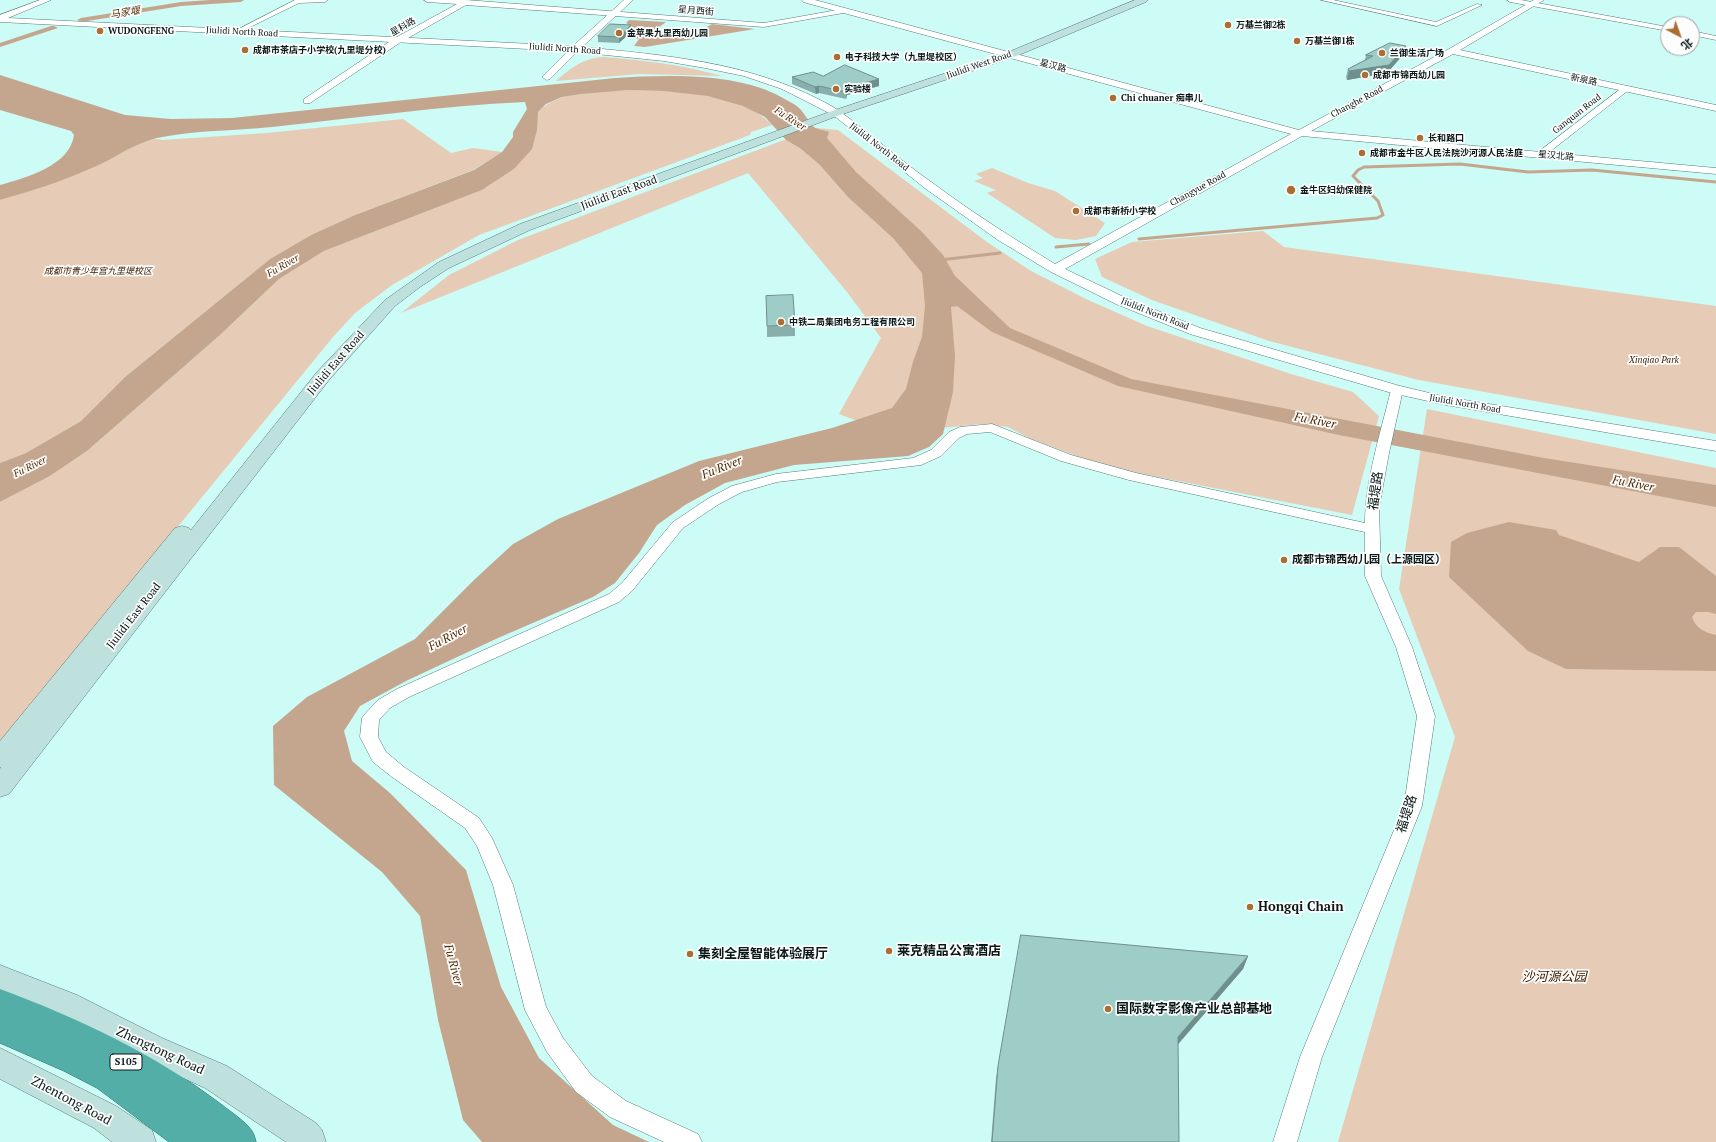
<!DOCTYPE html>
<html>
<head>
<meta charset="utf-8">
<style>
	body { margin:0 }
	#map { position:relative; width:1716px; height:1142px; overflow:hidden; background:#cdfbf6; font-family:"PT Serif","Noto Sans SC",serif }
	canvas { display:block }
	.north { position:absolute; left:1660px; top:16px; width:40px; height:40px; box-sizing:border-box; background:#fdfdfd; border:1px solid #9ba2a1; border-radius:50%; rotate:139deg; font-size:11px; font-weight:700; line-height:16px; text-align:center; color:#081918 }
	.north::after { content:''; display:block; margin:auto; width:14px; height:18px; background:#ac6d33; clip-path:polygon(50% 0,100% 100%,50% 72%,0 100%) }
</style>
</head>
<body>
<div id="map">
<canvas width="1716" height="1142"></canvas>
<div class="north">北</div>
</div>
<script>
const ctx = document.querySelector('canvas').getContext('2d');
ctx.lineJoin = 'round';
function paint(path, color) { ctx.fillStyle = color; ctx.fill(path, 'evenodd'); }
function trace(path, color, width, dash) { ctx.strokeStyle = color; ctx.lineWidth = width; ctx.lineCap = dash ? 'butt' : 'round'; ctx.setLineDash(dash || []); ctx.stroke(path); }
function drawText(font, color, halo, rows, align = 'center') {
  ctx.font = font + ' "PT Serif","Noto Sans SC",serif'; ctx.lineWidth = 3.5; ctx.setLineDash([]); ctx.textBaseline = 'middle'; ctx.strokeStyle = halo; ctx.fillStyle = color; for (const [text, x, y, turn = 0] of rows) {
    ctx.save(); ctx.translate(x, y); ctx.rotate((+turn || 0) * Math.PI / 180); ctx.textAlign = isNaN(turn) ? turn : align; if (halo) ctx.strokeText(text, 0, 0); ctx.fillText(text, 0, 0); ctx.restore();
  }
}
paint(new Path2D(`
	M604,57C644,60 683,65 722,76L639,74L556,81C571,68 583,58 604,57Z
	M628,90C673,91 738,90 772,125L751,132L750,135L479,235L392,285L355,313L333,337L0,744V502L50,476L87,451L220,335L279,279L324,251L482,190L514,169L537,120L538,112C560,90 598,91 628,90Z
	M403,119L451,153L473,148L502,152L473,170L355,215L311,235L270,259L125,377L81,421L26,453L0,463V200C45,187 84,172 125,151C136,146 150,136 162,140L267,133Z
	M816,128L838,130L987,242L1031,271L1088,300L1147,326L1291,374L1353,392L1379,416L1352,515L1132,472L1095,463L1031,439L1008,427L982,424L889,433L839,414L881,338L847,292L748,173L401,313L449,275L518,240Z
	M992,168L1028,183L1055,191L1105,223L1096,236L1076,240L1055,238L987,193L996,190L974,181L983,178L976,174Z
	M1263,231L1284,247L1716,306V434L1419,380L1269,341L1152,300L1102,277L1095,259L1132,242Z
	M1427,409L1716,468V1142H1338L1455,737L1399,589Z`), '#e6cbb6');
paint(new Path2D(`
	M629,20L666,22L655,30L672,34L705,28L712,24L755,29L645,47L634,46L639,39L633,38L638,34L632,33L636,29L626,23Z`), '#c6a890');
paint(new Path2D(`
	M0,75L125,115L171,119L232,118L615,78C667,75 737,72 783,98C788,101 795,104 799,108C805,113 808,122 814,127C818,130 824,130 829,132L827,138L856,172L921,231L943,255L955,276L1010,328L1131,379L1544,458L1716,485V507L1339,435L1118,386L992,332L957,306L951,307L955,356L953,392L943,434L929,447L908,456L794,465L725,483L685,505L657,525L639,553L615,583L593,597L498,638L408,680L360,706L344,731L352,761L390,793L466,870L501,987L539,1058L613,1125L649,1142H482L463,1120L438,1020L420,916L382,872L274,785L273,726L307,697L415,639L475,579L513,544L558,519L699,461L832,428L892,408L906,389L913,362L922,337L925,306L922,273L894,239L848,197L820,165L800,148L786,140L765,117L743,106L708,96L664,91L628,90L580,94L562,97L546,104L538,112L537,130L532,149L514,169L482,190L324,251L279,279L220,335L87,451L50,476L0,502V463L26,453L81,421L125,377L270,259L311,235L355,215L474,170L502,152L513,137V132L527,109L525,102C440,106 356,118 272,127C234,131 194,130 157,138C135,143 115,158 94,167C63,181 32,191 0,200V185C25,178 70,166 74,135L71,131L61,128L0,110Z
	M1509,522L1556,530L1559,535L1639,562L1660,547H1679L1716,576V614L1708,612H1696L1692,617C1695,628 1706,633 1716,635V671L1566,669L1528,651L1449,577L1451,542L1467,533Z`), '#c4a68e');
trace(new Path2D(`
	M1139,239L1377,218L1383,215L1378,201L1353,176L1358,170L1364,167L1460,164L1528,172L1592,170L1716,182
	M1056,247L1089,244
	M940,260L1000,253`), '#c4a68e', 3);
paint(new Path2D(`
	M210,0H244L241,2L181,6L81,22L77,20L81,18L181,2Z
	M51,26H54L58,28L0,47V43Z`), '#c4a68e');
const minor = new Path2D(`
	M295,0H328L325,2L299,3L238,33L233,32Z
	M424,0H466L764,23L843,9L846,11L843,13L764,27L466,5L401,42L310,103H304V99L395,38L457,4L427,2Z
	M1321,0H1333L1436,22L1477,4L1482,5L1437,26Z
	M1507,0H1521L1668,27V31L1510,2Z
	M1692,31L1716,36V40L1692,35Z
	M1623,87H1626L1630,89L1543,157H1537L1536,155L1537,153Z
	M1397,386L1401,387L1403,390L1389,453L1379,508L1381,576L1412,647L1435,716L1422,806L1322,1057L1297,1142H1273L1300,1057L1404,806L1417,716L1396,647L1365,576V532L1129,480L1061,461L990,432L967,434L959,438L941,456L921,465L777,482L742,492L719,504L683,528L632,591L619,602L409,697L390,708L379,720L378,737L386,752L404,767L479,818L492,838L513,885L546,1007L563,1038L592,1076L626,1101L698,1134L702,1142H664L610,1117L576,1092L547,1052L525,1010L493,885L477,846L465,828L392,777L373,762L360,737L362,718L365,714L378,700L397,689L609,594L622,583L673,522L709,498L732,486L776,474L913,458L931,450L949,432L960,427L992,424L1071,455L1136,473L1365,523C1365,481 1381,431 1391,390L1393,387Z`);
const tertiary = new Path2D(`
	M40,0H51L8,18L573,46L624,0H633L582,47C664,55 748,62 822,101C839,109 852,121 867,132C889,150 911,168 934,184C973,213 1014,239 1055,264L1291,134L803,2L802,0H815L1299,130L1449,49L1534,0H1544L1460,50L1716,105V111L1453,54L1311,131L1716,168V174L1302,136L1065,269L1126,298L1200,328L1400,386L1446,397L1716,441V451L1446,405L1392,393L1190,334L1116,304L1051,272L998,240L926,189L833,115L782,89L744,76L705,68L664,61L577,52L550,79L547,80L542,77L568,51L0,22V15Z`);
const secondary = new Path2D(`
	M1135,0H1148L1146,2L1014,57L840,115L530,230L449,268L420,287L395,306L329,380L9,794L0,797V769L1,767H0V741L175,528L182,526L189,528L191,530L317,372L385,300L439,262L520,224L832,111L1006,53Z
	M0,965L77,995L162,1038L227,1066L316,1123L322,1130L326,1142H286L205,1088L140,1058L55,1015L0,992Z
	M0,1048L116,1106L152,1130L156,1142H112L94,1128L0,1079Z`);
const trunk = new Path2D(`
	M0,989C78,1018 155,1054 222,1105C231,1112 245,1121 252,1131C254,1134 255,1138 256,1142H169L97,1088L64,1071L0,1043Z`);
trace(minor, '#527d79', 1);
trace(tertiary, '#527d79', 1);
trace(secondary, '#527d79', 1);
trace(trunk, '#1e6d67', 1);
paint(minor, '#fff');
paint(tertiary, '#fff');
paint(secondary, '#bfe1de');
paint(trunk, '#54aea8');
paint(new Path2D(`
	M632,31L619,43L598,42V36Z
	M1366,55H1403L1387,73L1347,80L1346,77L1348,69L1365,60Z
	M823,76L879,79V86L847,95L846,99L819,93L816,94L792,84V77Z
	M795,325V336L767,337V326Z
	M1248,956L1243,969L1178,1044L1179,1142H991L996,1078L998,1066Z`), '#88afab');
paint(new Path2D(`
	M631,25L632,31L619,43V37Z
	M1406,46L1403,55L1387,73L1347,80L1349,71Z
	M879,79V86L847,95L846,99V92L847,88Z
	M819,86V93L816,94L815,87Z
	M1248,956L1243,969L1174,1049L1178,1037Z`), '#6f8f8b');
const building = new Path2D(`
	M610,24L631,25L619,37L598,36Z
	M1390,43L1406,46L1389,65L1349,71L1348,69L1373,56L1366,55Z
	M845,65L879,79L847,88L846,92L819,86L815,87L792,77L813,72L823,76Z
	M793,295L795,325L767,326L766,296Z
	M1021,935L1248,956L1178,1037L1179,1142H992L998,1066Z`);
paint(building, '#9eccc7');
trace(building, '#6f8f8b', 1);
for (const [x, y, r, color] of [
	[1228,25,4,"#ac6d33"],
	[100,31,4,"#ac6d33"],
	[619,33,4,"#ac6d33"],
	[1297,41,4,"#ac6d33"],
	[245,50,4,"#ac6d33"],
	[1382,53,4,"#ac6d33"],
	[837,57,4,"#ac6d33"],
	[1365,75,4,"#ac6d33"],
	[836,89,4,"#ac6d33"],
	[1113,98,4,"#ac6d33"],
	[1420,138,4,"#ac6d33"],
	[1362,153,4,"#ac6d33"],
	[1291,190,5,"#ac6d33"],
	[1076,211,4,"#ac6d33"],
	[781,322,4,"#ac6d33"],
	[1284,560,4,"#ac6d33"],
	[1250,907,4,"#ac6d33"],
	[889,951,4,"#ac6d33"],
	[690,954,4,"#ac6d33"],
	[1108,1009,4,"#ac6d33"]
]) { const dot = new Path2D(); dot.arc(x, y, r, 0, 2 * Math.PI); ctx.fillStyle = color; ctx.fill(dot); trace(dot, '#fdfdfd', 1.5); }
drawText('9px', '#081918', '#fdfdfd', [
	["星月西街",696,11,4],
	["星科路",403,27,-30],
	["Jiulidi North Road",242,32,3],
	["Jiulidi North Road",565,49,4],
	["Jiulidi West Road",979,65,-19],
	["星汉路",1053,66,15],
	["新泉路",1584,80,12],
	["Changhe Road",1357,102,-28],
	["Ganquan Road",1577,114,-38],
	["Jiulidi North Road",879,147,38],
	["星汉北路",1556,156,5],
	["Changyue Road",1198,189,-29],
	["Jiulidi North Road",1155,314,22],
	["Jiulidi North Road",1465,404,10]
]);
drawText('bold 9px', '#081918', '#fdfdfd', [
	["万基兰御2栋",1236,25],
	["WUDONGFENG",108,31],
	["金苹果九里西幼儿园",627,33],
	["万基兰御1栋",1305,41],
	["成都市茶店子小学校(九里堤分校)",253,50],
	["兰御生活广场",1390,53],
	["电子科技大学（九里堤校区）",845,57],
	["成都市锦西幼儿园",1373,75],
	["实验楼",844,89],
	["Chi chuaner 痴串儿",1121,98],
	["长和路口",1428,138],
	["成都市金牛区人民法院沙河源人民法庭",1370,153],
	["金牛区妇幼保健院",1300,190],
	["成都市新桥小学校",1084,211],
	["中铁二局集团电务工程有限公司",789,322]
], 'left');
drawText('italic 9px', '#402203', '#fdfdfd', [
	["成都市青少年宫九里堤校区",98,271],
	["Xinqiao Park",1654,360]
]);
drawText('italic 10px', '#522a00', '#fdfdfd', [
	["马家堰",125,13,-9],
	["Fu River",790,119,33],
	["Fu River",283,266,-30],
	["Fu River",30,467,-26]
]);
for (const [x, y, w] of [
	[126,1062,32]
]) { const box = new Path2D(); box.roundRect(x - w / 2, y - 8, w, 16, 3); ctx.fillStyle = '#fdfdfd'; ctx.fill(box); trace(box, '#081918', 1); }
drawText('bold 10px', '#081918', null, [
	["S105",126,1062]
]);
drawText('11px', '#081918', '#fdfdfd', [
	["Jiulidi East Road",619,193,-20],
	["Jiulidi East Road",336,363,-49],
	["Jiulidi East Road",134,616,-52]
]);
drawText('bold 11px', '#081918', '#fdfdfd', [
	["成都市锦西幼儿园（上源园区）",1292,560]
], 'left');
drawText('italic 12px', '#522a00', '#fdfdfd', [
	["Fu River",1315,421,11],
	["Fu River",722,468,-22],
	["Fu River",1633,484,11],
	["Fu River",448,638,-28],
	["Fu River",453,965,75]
]);
drawText('13px', '#081918', '#fdfdfd', [
	["福堤路",1376,491,-82],
	["福堤路",1407,814,-72],
	["Zhengtong Road",160,1051,25],
	["Zhentong Road",71,1101,28]
]);
drawText('bold 13px', '#081918', '#fdfdfd', [
	["Hongqi Chain",1258,907],
	["莱克精品公寓酒店",897,951],
	["集刻全屋智能体验展厅",698,954],
	["国际数字影像产业总部基地",1116,1009]
], 'left');
drawText('italic 13px', '#402203', '#fdfdfd', [
	["沙河源公园",1554,977]
]);
</script>
</body>
</html>
